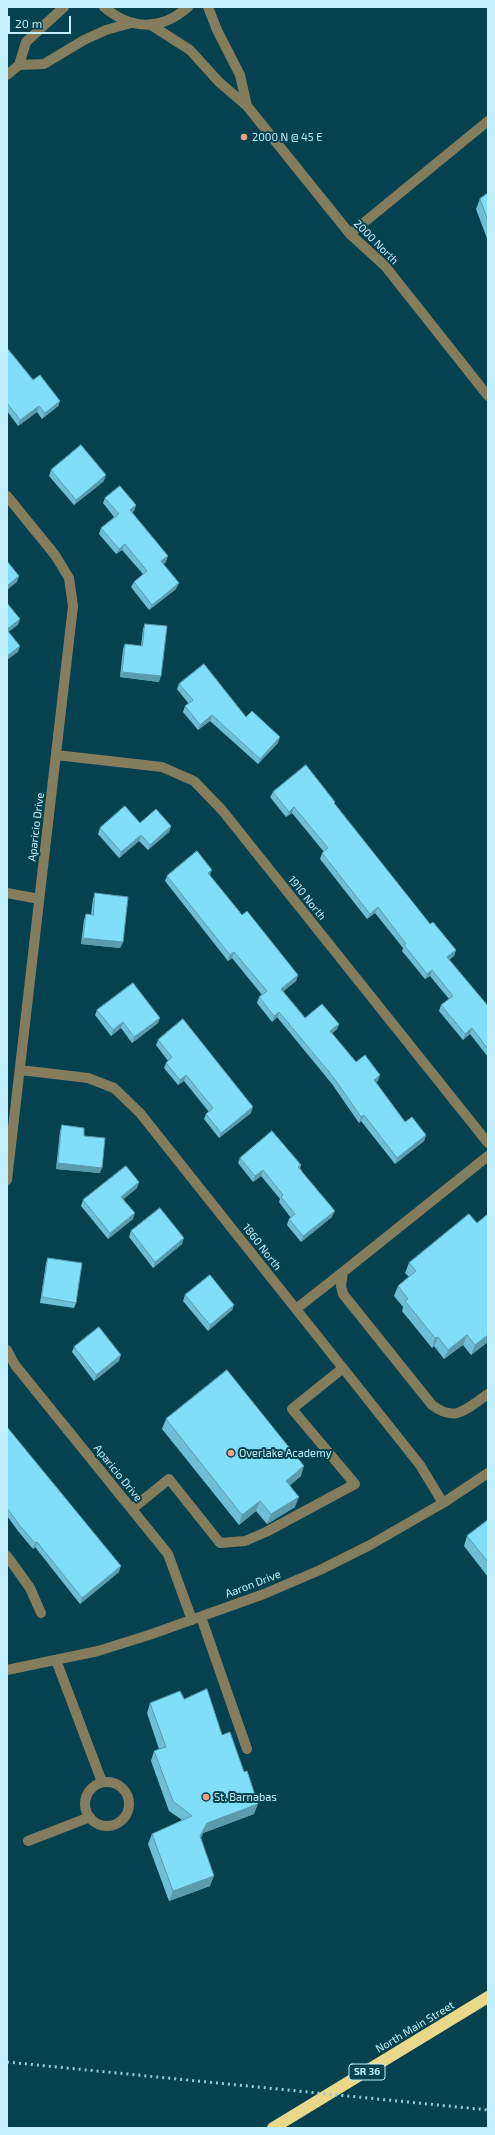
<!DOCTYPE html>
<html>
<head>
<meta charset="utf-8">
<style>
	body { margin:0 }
	#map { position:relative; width:495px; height:2135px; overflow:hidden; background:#05414e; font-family:"Exo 2",sans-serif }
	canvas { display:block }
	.frame { position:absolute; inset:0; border:8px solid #c3f0fe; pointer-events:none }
	.scale { position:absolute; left:8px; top:16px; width:63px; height:18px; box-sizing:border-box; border:2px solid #c3f0fe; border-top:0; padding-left:5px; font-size:12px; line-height:14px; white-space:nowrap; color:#c3f0fe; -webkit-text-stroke:3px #05414e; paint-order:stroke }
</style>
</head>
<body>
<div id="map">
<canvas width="495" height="2135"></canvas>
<div class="frame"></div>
<div class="scale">20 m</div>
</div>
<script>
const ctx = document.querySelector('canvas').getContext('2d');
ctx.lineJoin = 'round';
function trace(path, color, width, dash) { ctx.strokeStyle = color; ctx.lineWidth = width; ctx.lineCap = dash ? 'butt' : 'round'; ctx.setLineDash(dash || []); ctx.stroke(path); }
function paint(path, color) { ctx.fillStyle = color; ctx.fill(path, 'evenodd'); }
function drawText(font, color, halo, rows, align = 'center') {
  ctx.font = font + ' "Exo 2",sans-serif'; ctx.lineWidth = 4; ctx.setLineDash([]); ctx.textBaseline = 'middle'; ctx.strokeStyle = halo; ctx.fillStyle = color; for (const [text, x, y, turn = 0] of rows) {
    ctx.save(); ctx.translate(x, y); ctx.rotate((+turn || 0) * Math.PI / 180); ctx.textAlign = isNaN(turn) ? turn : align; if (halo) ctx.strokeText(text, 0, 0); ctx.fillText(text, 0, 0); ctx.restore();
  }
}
trace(new Path2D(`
	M104,7C131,30 161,31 188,7
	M208,7L217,30L240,75L247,106
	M151,25L190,50L219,82L247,106L350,234L385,266L488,396
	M19,65L44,64L84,40L106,30L131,23
	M7,75L19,65L26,42L64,7
	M350,234L488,121
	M7,496L55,555L69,578L73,606L7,1180
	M56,755L162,767L194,781L222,810L488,1143
	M7,893L39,899
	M20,1070L88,1078L114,1088L140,1113L420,1465L443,1503
	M488,1156L343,1272L341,1286L343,1294L432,1405C456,1423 466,1409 488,1394
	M296,1309L343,1272
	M7,1350L15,1365L168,1554L192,1620
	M132,1509L169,1479L220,1543L245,1541L266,1532L355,1484L292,1409L343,1368
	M7,1556L30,1588L41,1613
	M201,1617L247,1749
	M56,1660L102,1782
	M7,1670L98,1651L149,1635L264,1594L320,1570L370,1545L443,1503L488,1473
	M85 1804a22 22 0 1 1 44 0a22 22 0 1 1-44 0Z
	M28,1841L90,1817`), '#837d5e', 10);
trace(new Path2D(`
	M273,2128L488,1997`), '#e9d88a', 12);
trace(new Path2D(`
	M7,2062L488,2110`), '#99cad7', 3, [2, 4]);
paint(new Path2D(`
	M488,193V241L476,209L480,199Z
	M7,348L33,380L60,401L58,406L42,419L37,412L18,426L7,411Z
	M51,470L104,481L74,505L49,476Z
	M105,498L136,505L134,511L132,512L166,562L163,564L176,589L149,610L131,587L134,582L143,574L122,550L116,554L99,534L101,528L114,517L103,503Z
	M145,624L159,682L120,677L123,649L125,644L141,646L143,629Z
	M179,684L246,717L278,743L258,764L210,721L198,730L183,712L185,706L189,704L177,689Z
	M273,792L335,804L430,924L456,950L454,956L449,960L488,1006V1057L470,1034L463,1040L439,1011L441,1005L449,999L430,976L425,979L402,951L403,948L375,913L367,919L320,859L322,853L324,852L292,813L286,817L270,797Z
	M140,823L171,826L169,832L148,850L139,841L119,858L98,834L100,828Z
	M167,876H210L242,915L298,975L296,981L283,991L305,1018L339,1024L337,1029L332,1033L356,1062L378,1081L376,1082L405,1122L426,1135L424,1141L395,1164L361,1121L359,1123L332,1084L277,1017L272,1022L257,1003L259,997L262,995L232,958L228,961L165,881Z
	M95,893L123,942L120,948L81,944L84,920L86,914L91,915L93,899Z
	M97,1010L158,1023L132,1043L121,1028L111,1036L95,1015Z
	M158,1040L251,1113L219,1138L204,1119L206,1114L209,1112L184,1081L178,1085L164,1068L166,1063L168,1061L156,1045Z
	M62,1125L84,1136L100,1173L56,1169L60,1131Z
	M240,1158L301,1165L300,1168L332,1217L301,1242L287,1225L289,1219L291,1218L279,1202L280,1199L261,1176L253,1182L238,1163Z
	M137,1188L123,1199L133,1219L108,1239L81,1206L83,1200Z
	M488,1214V1342L471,1355L463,1345L444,1359L434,1346L432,1348L402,1311L403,1307L394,1296L398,1286L409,1277L405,1273L409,1263L477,1223Z
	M131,1231L182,1244L153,1268L129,1237Z
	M48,1258L76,1303L74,1308L40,1303L46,1263Z
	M185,1295L234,1305L232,1310L208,1331L183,1301Z
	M74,1347L119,1361L94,1381L72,1352Z
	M166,1419L301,1476L290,1485L295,1507L267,1524L256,1511L239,1525L162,1429Z
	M7,1427L119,1572L80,1604L35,1547L33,1549L18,1531L7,1516Z
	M488,1520V1577L464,1546L467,1536Z
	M184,1699L222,1735L254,1814L203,1833L201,1838L210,1886L169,1901L148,1844L152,1834L182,1820L169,1811L151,1761L154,1751L159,1749L147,1713L150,1703Z`), '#6ebfd5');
paint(new Path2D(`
	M60,401L58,406L42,419L45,413Z
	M39,406L37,412L18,426L20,420Z
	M106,475L104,481L74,505L76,500Z
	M136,505L134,511L128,515L130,510Z
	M125,544L122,550L116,554L119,549Z
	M168,556L166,562L159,567L161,561Z
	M19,576L17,582L7,590V586Z
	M179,583L176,589L149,610L152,605Z
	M20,619L18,625L7,633V629Z
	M20,646L18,652L7,660V656Z
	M122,672L161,676L159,682L120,677Z
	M212,715L210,721L198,730L200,725Z
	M280,737L278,743L258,764L260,759Z
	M294,807L292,813L286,817L289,812Z
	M171,826L169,832L148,850L150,845Z
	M141,835L139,841L119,858L121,852Z
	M212,870L210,875L206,879L208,873Z
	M378,907L375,913L367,919L370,914Z
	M83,938L123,942L120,948L81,944Z
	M456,950L454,956L445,963L447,957Z
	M234,952L232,958L228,961L230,955Z
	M432,970L430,976L425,979L427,974Z
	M298,975L296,981L279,995L281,989Z
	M279,1012L277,1017L272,1022L274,1016Z
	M160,1018L158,1023L132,1043L134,1037Z
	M123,1022L121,1028L111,1036L113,1030Z
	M339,1024L337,1029L328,1037L330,1031Z
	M472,1028L470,1034L463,1040L465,1034Z
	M186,1075L184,1081L178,1085L180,1080Z
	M380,1075L378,1081L371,1085L374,1080Z
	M253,1107L251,1113L219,1138L221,1133Z
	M364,1115L361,1121L359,1123L361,1117Z
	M426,1135L424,1141L395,1164L397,1158Z
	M58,1163L102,1168L100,1173L56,1169Z
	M263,1170L261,1176L253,1182L255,1176Z
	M139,1182L137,1188L119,1203L121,1197Z
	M335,1211L332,1217L301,1242L303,1236Z
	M135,1213L133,1219L108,1239L110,1233Z
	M184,1238L182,1244L153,1268L155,1262Z
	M234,1305L232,1310L208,1331L210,1325Z
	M467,1335L463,1345L444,1359L448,1350Z
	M488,1335V1342L471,1355L475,1345Z
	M438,1337L434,1346L432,1348L435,1338Z
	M121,1355L119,1361L94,1381L96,1375Z
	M304,1466L301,1476L283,1491L286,1481Z
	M299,1497L295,1507L267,1524L271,1514Z
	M260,1501L256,1511L239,1525L242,1515Z
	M37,1542L35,1547L33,1549L35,1543Z
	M121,1566L119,1572L80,1604L82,1598Z
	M258,1804L254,1814L203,1833L197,1846L200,1836L207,1823Z
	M214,1876L210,1886L169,1901L173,1891Z`), '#5a9bae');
const building = new Path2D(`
	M488,193V221L480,199Z
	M7,348L33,380L40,375L60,401L45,413L39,406L20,420L7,403Z
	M81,445L106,475L76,500L51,470Z
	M120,486L136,505L130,510L168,556L161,561L179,583L152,605L134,582L147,571L125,544L119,549L101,528L119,514L105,498Z
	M7,561L19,576L7,586Z
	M7,603L20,619L7,629Z
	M145,624L167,626L161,676L122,672L125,644L142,646Z
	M7,630L20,646L7,656Z
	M204,664L246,717L252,711L280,737L260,759L212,715L200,725L185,706L193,700L179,684Z
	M306,765L335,802L334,803L430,924L433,922L456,950L447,957L488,1006V1049L472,1028L465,1034L441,1005L453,996L432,970L427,974L404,945L406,944L378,907L370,914L322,853L328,848L294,807L289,812L273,792Z
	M125,806L140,823L156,809L171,826L150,845L141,835L121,852L100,828Z
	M197,851L212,870L208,873L242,915L247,911L298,975L281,989L305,1018L322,1004L339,1024L330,1031L356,1062L365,1055L380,1075L374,1080L405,1122L412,1117L426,1135L397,1158L364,1115L361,1117L334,1078L279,1012L274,1016L259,997L267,991L234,952L230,955L167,876Z
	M95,893L128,897L123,942L83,938L86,914L93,915Z
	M133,983L160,1018L134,1037L123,1022L113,1030L97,1010Z
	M183,1019L253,1107L221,1133L206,1114L213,1108L186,1075L180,1080L166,1063L172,1057L158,1040Z
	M62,1125L84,1128V1136L105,1138L102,1168L58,1163Z
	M272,1131L301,1165L298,1167L335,1211L303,1236L289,1219L295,1214L281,1197L283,1195L263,1170L255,1176L240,1158Z
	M126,1166L139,1182L121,1197L135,1213L110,1233L83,1200Z
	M160,1208L184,1238L155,1262L131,1231Z
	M469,1214L477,1223L488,1214V1335L475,1345L467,1335L448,1350L438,1337L435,1338L405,1301L408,1299L398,1286L416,1271L409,1263Z
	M48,1258L82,1263L76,1303L42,1297Z
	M210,1275L234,1305L210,1325L185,1295Z
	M99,1327L121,1355L96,1375L74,1347Z
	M227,1370L304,1466L286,1481L299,1497L271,1514L260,1501L242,1515L166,1419Z
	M7,1427L121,1566L82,1598L37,1542L35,1543L20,1526L7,1508Z
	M488,1520V1562L467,1536Z
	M207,1689L222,1735L230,1732L244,1772L247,1771L258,1804L207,1823L200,1836L214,1876L173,1891L152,1834L192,1816L173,1801L154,1751L166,1747L150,1703L180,1691L184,1699Z`);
paint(building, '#80def8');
trace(building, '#5a9bae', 1);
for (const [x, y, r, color] of [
	[244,137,4,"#f39f85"],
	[231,1453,4,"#f39f85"],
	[206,1797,4,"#f39f85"]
]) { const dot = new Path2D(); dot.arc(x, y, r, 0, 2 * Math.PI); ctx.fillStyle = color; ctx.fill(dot); trace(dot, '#05414e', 1.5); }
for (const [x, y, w] of [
	[367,2072,36]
]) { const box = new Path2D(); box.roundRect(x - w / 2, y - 8, w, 16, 3); ctx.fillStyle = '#05414e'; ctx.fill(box); trace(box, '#c3f0fe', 1); }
drawText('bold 10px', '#c3f0fe', null, [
	["SR 36",367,2072]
]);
drawText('11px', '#c3f0fe', '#05414e', [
	["2000 N @ 45 E",252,137],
	["Overlake Academy",239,1453],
	["St. Barnabas",214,1797]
], 'left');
drawText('11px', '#c3f0fe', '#05414e', [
	["2000 North",376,242,45],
	["Aparicio Drive",36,827,-83],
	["1910 North",307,898,51],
	["1860 North",262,1247,52],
	["Aparicio Drive",118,1473,51],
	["Aaron Drive",253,1584,-21],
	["North Main Street",415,2027,-31]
]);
</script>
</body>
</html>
